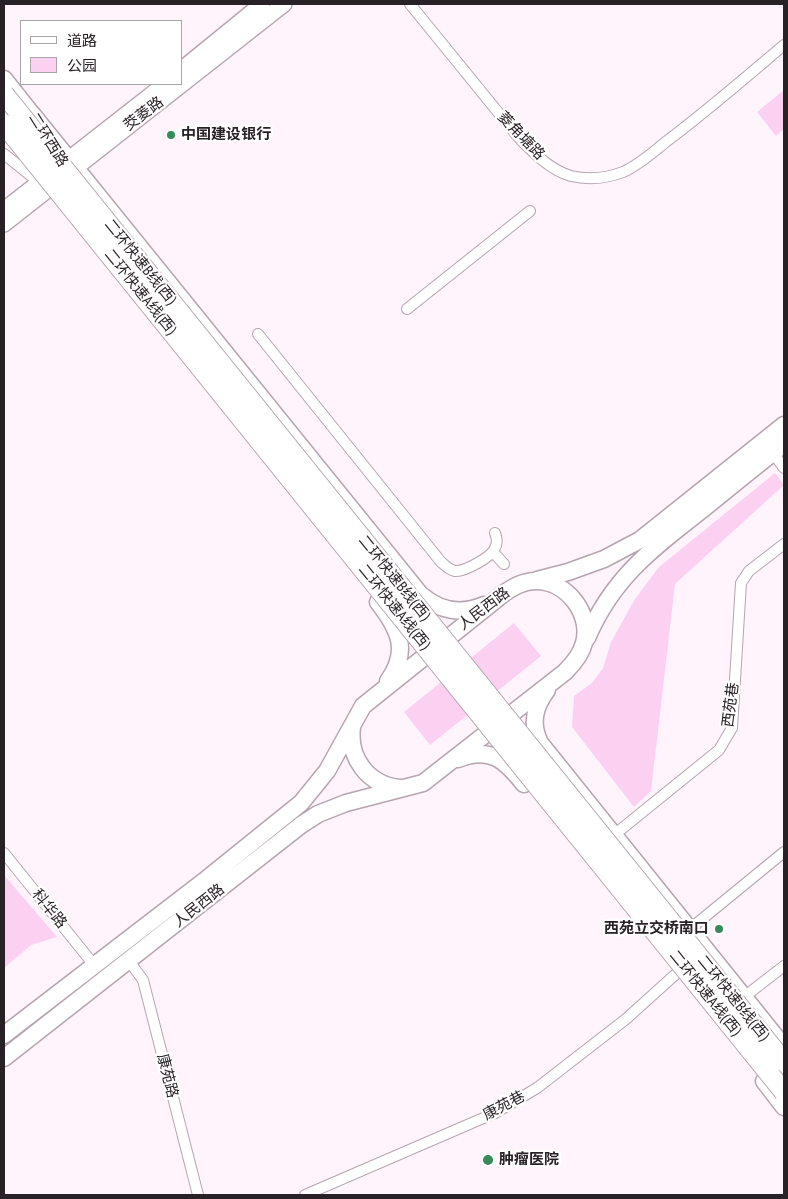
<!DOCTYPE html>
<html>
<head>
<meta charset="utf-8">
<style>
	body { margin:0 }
	#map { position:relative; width:788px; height:1199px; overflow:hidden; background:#fff4fc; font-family:"PT Sans Narrow","Noto Sans SC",sans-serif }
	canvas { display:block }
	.frame { position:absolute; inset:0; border:5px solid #282126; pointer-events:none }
	.legend { position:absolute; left:20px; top:20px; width:162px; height:65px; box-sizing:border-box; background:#fff; border:1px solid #a9a6a8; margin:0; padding:6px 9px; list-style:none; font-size:15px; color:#282126 }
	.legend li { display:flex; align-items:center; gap:10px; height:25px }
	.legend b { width:25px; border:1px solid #a9a6a8 }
</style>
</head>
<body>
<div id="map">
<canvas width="788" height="1199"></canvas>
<div class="frame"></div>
<ul class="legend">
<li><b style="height:6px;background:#fff"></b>道路</li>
<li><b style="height:14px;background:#fcd0f0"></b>公园</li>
</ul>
</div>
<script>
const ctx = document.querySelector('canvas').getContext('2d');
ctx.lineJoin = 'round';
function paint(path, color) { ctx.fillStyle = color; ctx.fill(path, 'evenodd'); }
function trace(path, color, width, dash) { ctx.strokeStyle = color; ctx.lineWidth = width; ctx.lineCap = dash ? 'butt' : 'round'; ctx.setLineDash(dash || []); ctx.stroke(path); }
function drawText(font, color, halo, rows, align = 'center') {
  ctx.font = font + ' "PT Sans Narrow","Noto Sans SC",sans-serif'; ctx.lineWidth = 4.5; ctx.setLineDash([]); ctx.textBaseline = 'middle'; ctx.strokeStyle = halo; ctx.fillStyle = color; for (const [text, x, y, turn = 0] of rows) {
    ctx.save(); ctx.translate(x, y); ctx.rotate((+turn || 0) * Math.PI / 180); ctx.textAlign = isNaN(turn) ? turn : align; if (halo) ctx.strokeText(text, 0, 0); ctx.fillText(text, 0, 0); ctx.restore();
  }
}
paint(new Path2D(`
	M784,90V129L776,136L757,112Z
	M775,473L784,485L675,584L651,791L634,807L572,727L574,696L592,683L603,668L611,642L635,599L659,567Z
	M514,623L541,656L430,745L404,712Z
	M4,875L57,937L31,945L4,968Z`), '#fcd0f0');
const street = new Path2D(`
	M410,4L519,138C534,153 550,170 571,176C588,180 607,178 623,172C639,165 653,152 667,141C707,111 745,78 784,45
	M4,154L40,183
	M407,309L530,211
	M258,334L441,562C446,566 449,570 455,571C464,572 492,557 495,548C498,542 497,538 495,533
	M773,453L784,468
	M493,552L504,564
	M614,835L719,750L732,728L741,583L749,571L784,544
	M4,853L94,965
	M690,929L784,852
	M129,961L143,980L198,1195
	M744,997L784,966
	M305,1195L495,1113L537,1088L626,1019L677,973`);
const secondary = new Path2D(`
	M181,70L262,4
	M4,210L165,84
	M4,224L284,4`);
const primary = new Path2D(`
	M4,79L38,122
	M32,114L420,594C439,611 461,615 484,605
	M537,580L568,572L604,559L640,540L784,425
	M378,602C399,629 410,651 388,681
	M587,638C613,577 653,548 703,509C730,487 757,465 784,444
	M547,690C535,706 530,723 540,743L784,1047
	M352,727C348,758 368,785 400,788
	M458,759C490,746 505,760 524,784
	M4,1035L208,878L301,803L327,771L363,706L503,594C513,587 523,581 536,581C567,581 592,614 584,643C581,655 573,664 565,672L423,783L346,803L318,814L301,825L4,1058
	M764,1081L784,1107`);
trace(street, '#b6a4b0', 12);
trace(secondary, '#b6a4b0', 18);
trace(primary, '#b6a4b0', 19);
trace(street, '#fff', 10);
trace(secondary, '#fff', 15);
trace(primary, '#fff', 16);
const highwayBridge = new Path2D(`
	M4,94L784,1062
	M4,124L784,1092`);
trace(highwayBridge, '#b6a4b0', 21, []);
trace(highwayBridge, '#fff', 19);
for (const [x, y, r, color] of [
	[171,135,5,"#378a5c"],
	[719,929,5,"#378a5c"],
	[488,1160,6,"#378a5c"]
]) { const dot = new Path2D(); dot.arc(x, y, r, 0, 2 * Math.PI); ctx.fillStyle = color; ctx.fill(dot); trace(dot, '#fff', 2); }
drawText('15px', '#282126', '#fff', [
	["茭菱路",144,114,-37],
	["菱角塘路",521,136,46],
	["二环西路",48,140,58],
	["二环快速B线(西)",140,262,51],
	["二环快速A线(西)",140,292,51],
	["二环快速B线(西)",394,578,51],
	["二环快速A线(西)",394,607,51],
	["人民西路",484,609,-37],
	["西苑巷",731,705,-83],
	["人民西路",199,906,-38],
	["科华路",49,909,51],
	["二环快速A线(西)",705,993,51],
	["二环快速B线(西)",733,998,51],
	["康苑路",167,1076,76],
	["康苑巷",504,1106,-28]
]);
drawText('bold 15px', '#282126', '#fff', [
	["中国建设银行",181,135],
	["西苑立交桥南口",709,929,"right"],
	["肿瘤医院",499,1160]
], 'left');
</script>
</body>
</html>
